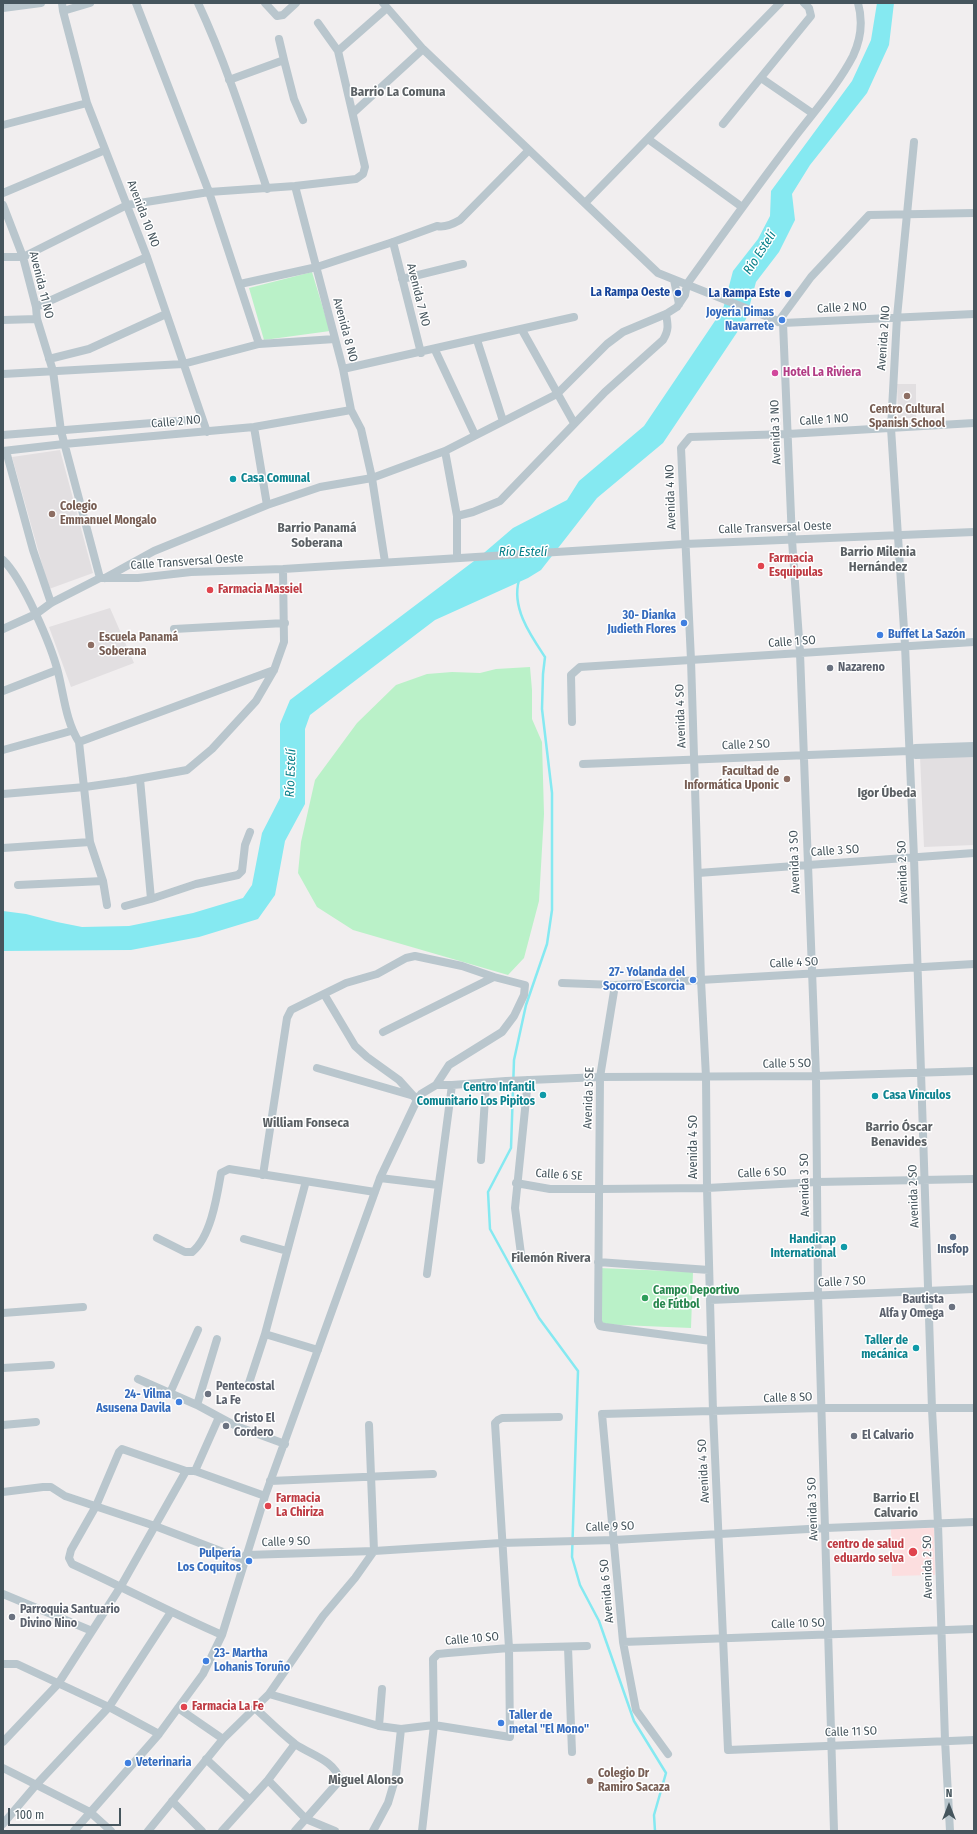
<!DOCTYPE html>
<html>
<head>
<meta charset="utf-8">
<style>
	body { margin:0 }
	#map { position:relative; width:977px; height:1834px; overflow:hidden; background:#f1eeef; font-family:"Fira Sans Condensed",sans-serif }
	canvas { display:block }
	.frame { position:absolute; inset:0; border:4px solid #46555d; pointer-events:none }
	.north { position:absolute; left:929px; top:1786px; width:40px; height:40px; -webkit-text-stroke:3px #fff; paint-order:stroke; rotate:0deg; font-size:11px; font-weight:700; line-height:16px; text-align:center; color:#46555d }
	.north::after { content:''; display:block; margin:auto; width:14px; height:18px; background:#46555d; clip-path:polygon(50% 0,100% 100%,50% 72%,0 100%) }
	.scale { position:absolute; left:8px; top:1808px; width:113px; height:18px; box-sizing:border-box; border:2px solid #46555d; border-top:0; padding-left:5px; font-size:12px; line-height:14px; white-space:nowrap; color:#46555d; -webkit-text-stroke:3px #fff; paint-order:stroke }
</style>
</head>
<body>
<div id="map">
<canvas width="977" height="1834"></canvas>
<div class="frame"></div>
<div class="north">N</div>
<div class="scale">100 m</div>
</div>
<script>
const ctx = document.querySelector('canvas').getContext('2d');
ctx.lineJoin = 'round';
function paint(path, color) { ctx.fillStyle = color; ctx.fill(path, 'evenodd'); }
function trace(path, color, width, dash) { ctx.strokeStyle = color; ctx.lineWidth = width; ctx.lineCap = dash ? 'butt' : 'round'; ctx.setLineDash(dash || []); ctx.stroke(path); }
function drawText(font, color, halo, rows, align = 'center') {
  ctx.font = font + ' "Fira Sans Condensed",sans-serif'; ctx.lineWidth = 3; ctx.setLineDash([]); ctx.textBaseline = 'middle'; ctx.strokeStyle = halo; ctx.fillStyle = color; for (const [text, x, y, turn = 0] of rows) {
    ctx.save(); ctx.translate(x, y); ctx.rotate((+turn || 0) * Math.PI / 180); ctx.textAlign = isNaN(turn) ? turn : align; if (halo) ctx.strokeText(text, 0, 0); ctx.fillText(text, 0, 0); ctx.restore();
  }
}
paint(new Path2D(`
	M897,384H916V418H898Z
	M60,450L93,573L49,589L12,457Z
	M110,608L134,663L71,687L49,627Z
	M974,754V845L924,847L920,756Z`), '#e2dfe1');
paint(new Path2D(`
	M934,1528L935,1575L892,1576L891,1529Z`), '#fcdedf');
paint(new Path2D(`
	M312,272L330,331L264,340L249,288Z
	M530,667L532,690V719L542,742L544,814L539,901L524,958L508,975L353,930L317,907L298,873L301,842L315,780L357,723L396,685L427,674L452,672L480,673L496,669Z
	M599,1268L693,1272L691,1328L597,1324Z`), '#baf1c8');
paint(new Path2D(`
	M877,3H894L889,45L867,93L810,165L792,194L795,220L779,252L756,282L746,319L663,443L597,498L541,570L528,578L435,620L310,715L305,729V804L285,841L275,895L258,919L199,937L131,950L3,951V911L26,914L57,922L82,927L129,926L193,913L243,898L252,885L262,833L280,798V724L290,700L478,558L513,528L567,500L579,481L644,426L723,309L733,271L758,239L770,216L771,191L852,81L871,40Z`), '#85e9f1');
trace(new Path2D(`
	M519,580C511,608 531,636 545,657L543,674L542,709L552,793V910L547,944L526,1005L514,1060L511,1148L488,1192L490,1229L539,1318L578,1371L572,1557L580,1585L599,1621L634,1721L666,1773L654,1815L655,1831`), '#85e9f1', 2.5);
trace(new Path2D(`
	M62,3L63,11L87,103L147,257L207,432
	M136,3L209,192L259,344
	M198,3C226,63 246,126 267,189
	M265,3L277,16L283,15L296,3
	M383,3L423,49L658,273L783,323L974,314
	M3,8L41,3
	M63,11L90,3
	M338,51L387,8
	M284,60L294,99L303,120
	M761,78L812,113
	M229,80L284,60L279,39
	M353,113L423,49
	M723,124L811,16L809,8L804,3
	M3,125L87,103
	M648,139L742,207
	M914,142L897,317L891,428L905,645L914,858L932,1409L938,1524L945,1740L950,1831
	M295,186L343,369L351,410L361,429L372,478L385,562
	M3,193L105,150
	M585,203L780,3
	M3,205L23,257L36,307L37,319L53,371L61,431L100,578
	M393,242L421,353
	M3,257H23L127,205L209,192L295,186L356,179L363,174L365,167L338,51L318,23
	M402,279L463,264
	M674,280L679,304
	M240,284L317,267L393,242L437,226C445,228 453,224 460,220L529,150
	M36,307L147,257
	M3,320L37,319
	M778,322L811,277L869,215L974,213
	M783,323L792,540L800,653L816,1076L818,1295L834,1831
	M522,330L574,423
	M477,340L503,421
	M435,350L475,435
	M49,359L89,349L166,314
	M343,369L574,317
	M3,374L183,364L259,344L335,339
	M974,423L788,434L690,437L681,448L691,660L701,980L706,1077L707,1188L713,1412L728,1750L974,1740
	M254,427L267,505
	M3,435L202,419
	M3,451L64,444L254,427L351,410
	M6,451L33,550L51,603
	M445,451L457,516V557
	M457,516L473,512L500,501L605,392L663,340C669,330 668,325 666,314
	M3,560C23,579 51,645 58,672C64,696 66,722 79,742L90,842L103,881L107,905
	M105,578L154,551L267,505L320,487L372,478L445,451L557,394L607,344L623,332L666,314L677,307L685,295L687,284C721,237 755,189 791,142C811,115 837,87 853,56C861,39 863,21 858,3
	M3,629L36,614L51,603L100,578H138L191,572L283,569L685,544L974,532
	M174,629L285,623
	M3,691L57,670
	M572,722L571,675L580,667L974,642
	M79,742L274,670
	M3,750L71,731
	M909,751L916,755L974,753
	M583,764L909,751L915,748L974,746
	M140,779L151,899
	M3,794L85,787L127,781L187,770L212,749L256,701L274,670L284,642L283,569
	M3,848L90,842
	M698,873L974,853
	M18,885L103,881
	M125,906L151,899L196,884L238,875L242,871L245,845L250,832
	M562,983L615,985L974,964
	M615,985L600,1077L598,1321L600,1326L605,1327L711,1341
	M324,994L355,1046L367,1057L399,1080L417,1100
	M317,1068L414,1096
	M436,1085H452L506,1081L600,1077L816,1076L974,1071
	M481,1160L486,1083
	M263,1175L287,1018L291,1010L346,983L377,974L406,958L415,956L462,966L494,977
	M380,1178L438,1185
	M516,1183L550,1189H600L707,1188L817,1182L974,1179
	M157,1238L185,1252H192C211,1237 217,1196 221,1173L229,1169L375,1192
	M244,1239L287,1251
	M521,1254L515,1208L528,1080
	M598,1262L709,1270
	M427,1274L452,1085
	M710,1300L974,1289
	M3,1313L83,1307
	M265,1334L318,1350
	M3,1368L51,1365
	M138,1379L197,1405L236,1426L285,1444
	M248,1386L265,1334L306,1181
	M170,1393L198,1330
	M197,1405L217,1339
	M3,1425L36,1422
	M195,1471L219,1417
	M270,1481L433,1474
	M3,1492L43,1487H51L65,1496L155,1526L244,1560
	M246,1555L374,1551L501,1543L614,1540L826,1528L974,1522
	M3,1594L92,1631
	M222,1635C171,1613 123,1587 72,1564L69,1558L71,1550L96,1506L119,1452L122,1449L186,1471H195L265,1496
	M623,1642L974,1629
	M568,1647L572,1752
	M3,1664H17L109,1707L159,1734
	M269,1694L379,1726L401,1729L434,1725L510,1737L509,1648L495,1423L498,1420L502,1418L559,1417
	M178,1708L223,1739
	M255,1708C268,1720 281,1733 295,1744C311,1755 334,1760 340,1780L295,1831
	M379,1726L382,1689
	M3,1742L58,1684L121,1586L186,1471
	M668,1754L636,1710L623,1642L602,1414L821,1408H974
	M206,1759L249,1799
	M3,1768L90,1812L111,1831
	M268,1780L306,1819L335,1831
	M172,1801L202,1831
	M3,1824L36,1785L109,1707L171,1612
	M74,1831L159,1734L203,1674L222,1635L265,1496L380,1178L417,1100L421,1094L436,1085L449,1065L502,1032L514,1016L524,995L525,985L494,977L383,1032
	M148,1831L223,1739L269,1694L323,1616L355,1578L374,1551L369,1425
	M222,1831L268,1780L295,1744
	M373,1831L388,1803L396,1776L401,1729
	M422,1831L434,1725L433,1659L438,1654L448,1653L509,1648L587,1646`), '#b9c6cd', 8);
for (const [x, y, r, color] of [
	[678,293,4,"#1a4fb4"],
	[788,294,4,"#1a4fb4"],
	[782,320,4,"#3f7fe0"],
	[775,373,4,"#d1479c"],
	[907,396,4,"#8d6e63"],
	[233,479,4,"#0f9aa8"],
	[52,514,4,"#8d6e63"],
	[761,566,4,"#e0444e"],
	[210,590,4,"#e0444e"],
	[684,623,4,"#3f7fe0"],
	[880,635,4,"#3f7fe0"],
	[91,645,4,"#8d6e63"],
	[830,668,4,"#6b7280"],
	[787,779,4,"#8d6e63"],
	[693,980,4,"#3f7fe0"],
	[543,1095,4,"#0f9aa8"],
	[875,1096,4,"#0f9aa8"],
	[953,1237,4,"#5c6f8a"],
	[844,1247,4,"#0f9aa8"],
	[645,1298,4,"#2e9e5b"],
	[952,1307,4,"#6b7280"],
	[916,1348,4,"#0f9aa8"],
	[208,1394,4,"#6b7280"],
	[179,1402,4,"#3f7fe0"],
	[226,1426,4,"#6b7280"],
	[854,1436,4,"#6b7280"],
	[268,1506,4,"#e0444e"],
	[913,1552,5,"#e0444e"],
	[249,1561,4,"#3f7fe0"],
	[12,1617,4,"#6b7280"],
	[206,1661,4,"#3f7fe0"],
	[184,1707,4,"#e0444e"],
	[501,1723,4,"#3f7fe0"],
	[128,1763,4,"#3f7fe0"],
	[590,1781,4,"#8d6e63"]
]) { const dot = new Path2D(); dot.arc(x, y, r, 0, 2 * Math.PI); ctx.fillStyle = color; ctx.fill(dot); trace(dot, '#fff', 1.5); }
drawText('12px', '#46555d', '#fff', [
	["Avenida 10 NO",143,214,69],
	["Avenida 11 NO",41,285,76],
	["Avenida 7 NO",418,295,76],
	["Calle 2 NO",842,308,-3],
	["Avenida 8 NO",345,330,75],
	["Avenida 2 NO",884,338,-86],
	["Calle 1 NO",824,420,-4],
	["Calle 2 NO",176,422,-5],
	["Avenida 3 NO",776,432,-92],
	["Avenida 4 NO",671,497,-92],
	["Calle Transversal Oeste",775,528,-2],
	["Calle Transversal Oeste",187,562,-4],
	["Calle 1 SO",792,642,-4],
	["Avenida 4 SO",681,716,-92],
	["Calle 2 SO",746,745,-2],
	["Calle 3 SO",835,851,-4],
	["Avenida 3 SO",795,862,-92],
	["Avenida 2 SO",903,872,-92],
	["Calle 4 SO",794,963,-3],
	["Calle 5 SO",787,1064,-1],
	["Avenida 5 SE",589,1098,-88],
	["Avenida 4 SO",694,1147,-90],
	["Calle 6 SO",762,1173,-3],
	["Calle 6 SE",559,1175,4],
	["Avenida 3 SO",805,1185,-91],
	["Avenida 2 SO",914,1196,-92],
	["Calle 7 SO",842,1282,-3],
	["Calle 8 SO",788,1398,-2],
	["Avenida 4 SO",704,1471,-93],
	["Avenida 3 SO",813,1509,-92],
	["Calle 9 SO",610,1527,-2],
	["Calle 9 SO",286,1542,-2],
	["Avenida 2 SO",928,1567,-91],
	["Avenida 6 SO",607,1591,-95],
	["Calle 10 SO",798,1624,-2],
	["Calle 10 SO",472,1639,-5],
	["Calle 11 SO",851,1732,-2]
]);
drawText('bold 12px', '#164399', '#fff', [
	["La Rampa Oeste",670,293],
	["La Rampa Este",780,294]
], 'right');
drawText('bold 12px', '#366cbe', '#fff', [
	["Joyería Dimas",774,313],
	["Navarrete",774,327],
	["30- Dianka",676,616],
	["Judieth Flores",676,630],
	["Buffet La Sazón",888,635,"left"],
	["27- Yolanda del",685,973],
	["Socorro Escorcia",685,987],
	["24- Vilma",171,1395],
	["Asusena Davila",171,1409],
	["Pulpería",241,1554],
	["Los Coquitos",241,1568],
	["23- Martha",214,1654,"left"],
	["Lohanis Toruño",214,1668,"left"],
	["Taller de",509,1716,"left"],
	["metal \"El Mono\"",509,1730,"left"],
	["Veterinaria",136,1763,"left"]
], 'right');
drawText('bold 12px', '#b23c85', '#fff', [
	["Hotel La Riviera",783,373]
], 'left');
drawText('bold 12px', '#785e54', '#fff', [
	["Centro Cultural",907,410,"center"],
	["Spanish School",907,424,"center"],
	["Colegio",60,507],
	["Emmanuel Mongalo",60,521],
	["Escuela Panamá",99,638],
	["Soberana",99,652],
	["Facultad de",779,772,"right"],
	["Informática Uponic",779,786,"right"],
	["Colegio Dr",598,1774],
	["Ramiro Sacaza",598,1788]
], 'left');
drawText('bold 12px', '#0d838f', '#fff', [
	["Casa Comunal",241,479,"left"],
	["Centro Infantil",535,1088],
	["Comunitario Los Pipitos",535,1102],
	["Casa Vinculos",883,1096,"left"],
	["Handicap",836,1240],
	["International",836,1254],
	["Taller de",908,1341],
	["mecánica",908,1355]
], 'right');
drawText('bold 12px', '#be3a42', '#fff', [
	["Farmacia",769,559],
	["Esquipulas",769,573],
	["Farmacia Massiel",218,590],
	["Farmacia",276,1499],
	["La Chiriza",276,1513],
	["centro de salud",904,1545,"right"],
	["eduardo selva",904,1559,"right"],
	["Farmacia La Fe",192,1707]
], 'left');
drawText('bold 12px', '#5b616d', '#fff', [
	["Nazareno",838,668],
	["Bautista",944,1300,"right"],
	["Alfa y Omega",944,1314,"right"],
	["Pentecostal",216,1387],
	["La Fe",216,1401],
	["Cristo El",234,1419],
	["Cordero",234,1433],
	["El Calvario",862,1436],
	["Parroquia Santuario",20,1610],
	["Divino Nino",20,1624]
], 'left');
drawText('bold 12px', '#4e5e75', '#fff', [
	["Insfop",953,1250]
]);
drawText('bold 12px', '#27864d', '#fff', [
	["Campo Deportivo",653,1291],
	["de Fútbol",653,1305]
], 'left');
drawText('bold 13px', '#5b6064', '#fff', [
	["Barrio La Comuna",398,92],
	["Barrio Panamá",317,528],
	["Soberana",317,543],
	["Barrio Milenia",878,552],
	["Hernández",878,567],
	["Igor Úbeda",887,793],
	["William Fonseca",306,1123],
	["Barrio Óscar",899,1127],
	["Benavides",899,1142],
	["Filemón Rivera",551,1258],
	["Barrio El",896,1498],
	["Calvario",896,1513],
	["Miguel Alonso",366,1780]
]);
drawText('italic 13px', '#07808a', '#fff', [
	["Río Estelí",760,253,-57],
	["Río Estelí",523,552],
	["Río Estelí",291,773,-88]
]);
</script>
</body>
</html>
